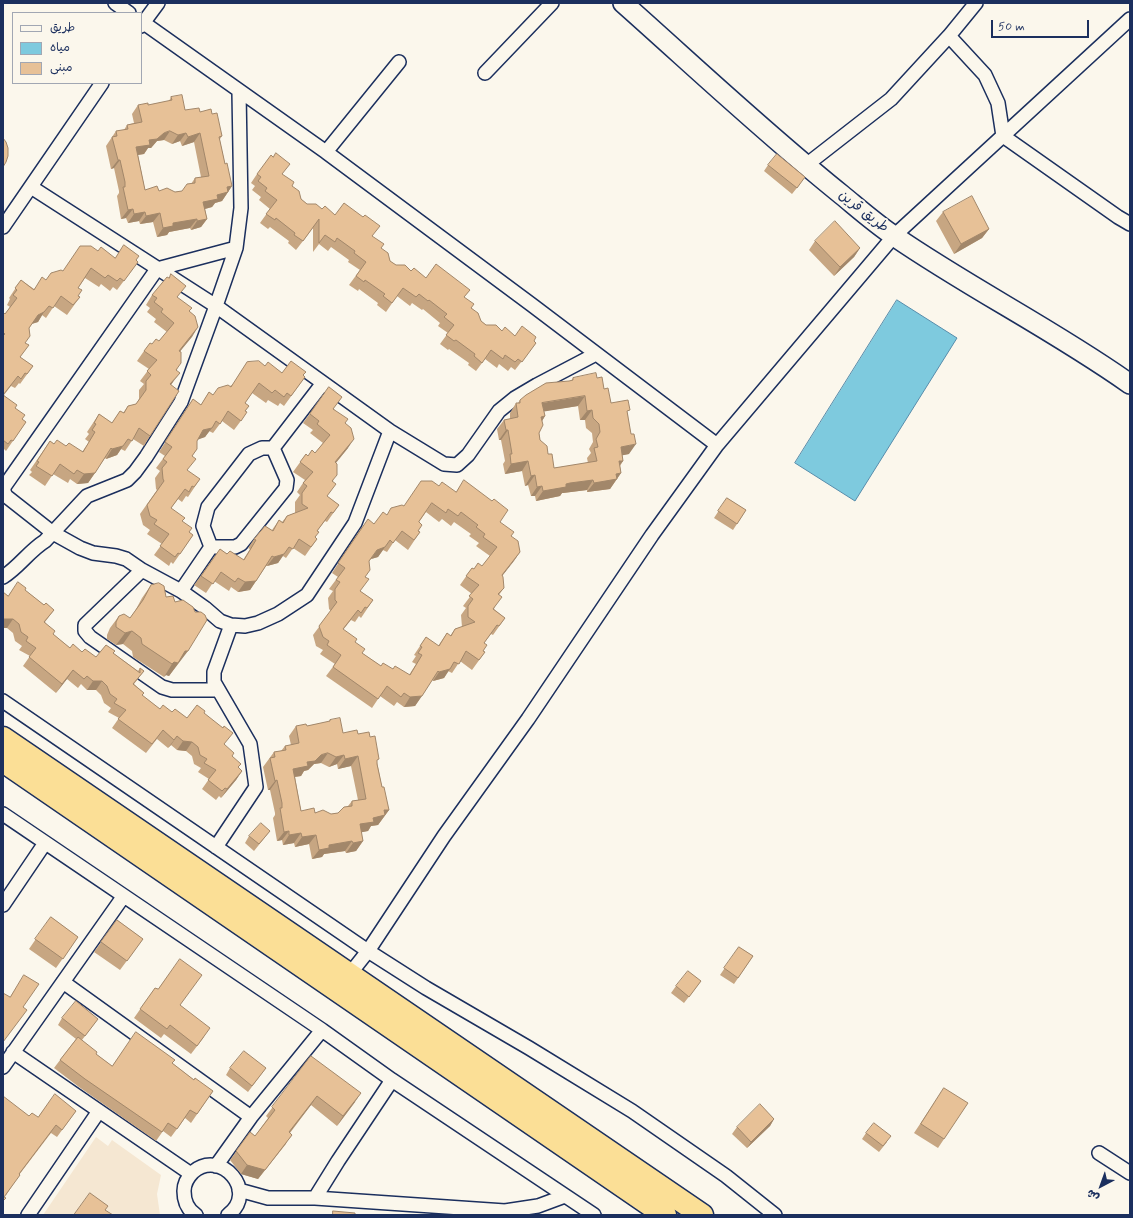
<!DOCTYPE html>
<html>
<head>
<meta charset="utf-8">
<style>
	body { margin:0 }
	#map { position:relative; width:1133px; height:1218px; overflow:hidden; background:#fbf7ec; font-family:Mynerve,"Playpen Sans Arabic",sans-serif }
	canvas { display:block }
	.frame { position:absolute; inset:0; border:4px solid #1b2f5e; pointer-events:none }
	.legend { position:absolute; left:12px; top:12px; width:130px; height:72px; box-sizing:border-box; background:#fbf7ec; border:1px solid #a1a7b3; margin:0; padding:5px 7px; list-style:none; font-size:12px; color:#1b2f5e }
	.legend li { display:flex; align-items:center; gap:8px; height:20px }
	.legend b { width:20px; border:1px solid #a1a7b3 }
	.north { position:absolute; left:1081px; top:1166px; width:40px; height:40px; -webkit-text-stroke:3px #fbf7ec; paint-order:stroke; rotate:221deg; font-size:11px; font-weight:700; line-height:16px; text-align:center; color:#1b2f5e }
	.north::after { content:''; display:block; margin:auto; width:14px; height:18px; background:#1b2f5e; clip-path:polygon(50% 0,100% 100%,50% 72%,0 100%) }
	.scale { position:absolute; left:991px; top:20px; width:98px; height:18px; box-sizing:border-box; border:2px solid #1b2f5e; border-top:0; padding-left:5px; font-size:12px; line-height:14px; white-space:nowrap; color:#1b2f5e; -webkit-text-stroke:3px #fbf7ec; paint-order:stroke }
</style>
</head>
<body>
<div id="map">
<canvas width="1133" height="1218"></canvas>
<div class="frame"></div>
<ul class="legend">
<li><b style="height:5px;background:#fbf7ec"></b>طريق</li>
<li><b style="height:11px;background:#7ecade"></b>مياه</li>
<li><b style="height:11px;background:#e7c197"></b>مبنى</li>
</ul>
<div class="north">ش</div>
<div class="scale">50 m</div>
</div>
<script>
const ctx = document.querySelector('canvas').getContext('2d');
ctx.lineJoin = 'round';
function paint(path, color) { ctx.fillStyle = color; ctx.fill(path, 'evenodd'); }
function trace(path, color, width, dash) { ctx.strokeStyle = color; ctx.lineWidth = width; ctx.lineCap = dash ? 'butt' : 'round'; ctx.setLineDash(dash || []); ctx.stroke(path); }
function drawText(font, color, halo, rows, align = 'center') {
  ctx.font = font + ' Mynerve,"Playpen Sans Arabic",sans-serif'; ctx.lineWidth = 4; ctx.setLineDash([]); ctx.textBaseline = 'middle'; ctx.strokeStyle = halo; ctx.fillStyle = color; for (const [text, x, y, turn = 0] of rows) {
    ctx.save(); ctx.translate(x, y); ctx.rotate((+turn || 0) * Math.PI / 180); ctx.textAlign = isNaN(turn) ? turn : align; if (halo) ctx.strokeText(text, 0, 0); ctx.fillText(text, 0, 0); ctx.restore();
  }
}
paint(new Path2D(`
	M96,1137L108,1146L112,1140L161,1175L157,1194L160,1215H43Z`), '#f5e7d2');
const water = new Path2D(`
	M897,300L957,338L855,501L795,463Z`);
paint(water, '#7ecade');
trace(water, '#568cab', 1);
const street = new Path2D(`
	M115,3L129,13
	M141,21L326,152L532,305L717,445
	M141,26L158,3
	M949,36L985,75L998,103L1003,136L1118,217L1130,224
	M485,73L552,3
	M326,152L399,62
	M805,166L891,99L949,36L976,3
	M31,187L216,306L236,248L241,208L239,92
	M3,227L102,83
	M236,248L157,269L4,487V492L6,496L53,533L80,548L93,553L116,556L126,559L142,570L181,591L205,608L220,621L231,625L245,626L258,623L278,614L307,595L355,523L390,431
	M211,547H235L241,544L286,488L287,480L273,448
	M142,570L85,625V631L90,637L162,687L172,690H218
	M3,577C19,567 29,551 45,541L87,496L127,480L135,472L146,457L181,402L216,306L390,431L444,464L457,465L468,455L499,411L515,398L537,385L596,354
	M181,591L211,547L203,526L208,507L249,454L262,448H273L323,383
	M3,701L368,951L426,988L529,1048L632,1111L726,1176L775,1215
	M3,814L322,1030L392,1080L594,1215
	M216,847L256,787L250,744L214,682V672L231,625
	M3,905L45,843
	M349,975L368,951L444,836L528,719L652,535L717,445L894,236L1130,19
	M63,982L251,1117
	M13,1052L191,1174
	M3,1067L123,897
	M1099,1153L1130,1173
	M216,1166L251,1117L322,1030
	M239,1190L268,1198H315L505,1211L538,1206L565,1196
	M315,1198L338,1161L392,1080
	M28,1215L99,1111
	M196,1215C188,1210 184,1201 184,1191C184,1184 188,1177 193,1172C221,1148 259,1192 228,1215`);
const secondary = new Path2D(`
	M623,3C695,67 766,134 842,195C859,209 876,224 894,236C971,289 1054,330 1130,384`);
const highway = new Path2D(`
	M3,738L702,1215
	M3,761L665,1215`);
trace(street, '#1b2f5e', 16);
trace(secondary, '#1b2f5e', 22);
trace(highway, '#1b2f5e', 25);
trace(street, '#fbf7ec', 13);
trace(secondary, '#fbf7ec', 19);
trace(highway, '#fbdf96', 22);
paint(new Path2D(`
	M171,97L185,110L200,112L212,114L222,136L220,139V141L225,164L232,186L222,201L215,203L212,207L205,209L207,219L201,227L191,230L190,228L169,232L167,235L157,237L153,222L140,224L139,221L128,223L126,218L121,219L117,196L119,193V191L114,168L111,169L106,146L116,131L124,130L127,125L134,123L132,114L138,105H148L169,101ZM164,140L172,144L180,141L182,146L194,142L201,177L195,178L191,184L182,191L175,192L145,190L138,155L144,154L148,148H151L157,141Z
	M768,165L800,184L792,194L764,171Z
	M257,174L283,175L301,199L307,204L335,215L372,237L390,261L396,265L411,271L426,278L470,290L464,297L481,321L486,325L515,336L534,341L536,343L515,370L511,367L508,371L499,364L497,368L485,359L476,371L468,365L469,363L449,349L448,350L440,344L448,333L438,326L440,323L423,309L422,310L412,303L410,306L397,296L386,312L377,305L378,303L359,289L358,291L349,285L360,270L348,262L349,260L331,247L328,251L319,244L313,252V228L296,250L288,243L289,241L270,227L268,229L260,223L270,209L259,200L261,197L252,190L255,186L251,183Z
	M943,212L989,229L982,238L954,254L936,221Z
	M815,241L860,248L854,257L834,276L809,250Z
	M98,251L115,258L136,260L138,262L117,290L113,287L110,291L101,284L99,287L85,278L78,288V296L80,297L67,315L54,306L46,318L42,315L38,322L32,324L29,328L25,343L20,357L33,366L20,384L19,383L15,388L11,386L4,395L15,408L22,419L26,422L6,451L4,449L3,451V313L5,314L10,307L7,305L10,299L9,298L21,280L34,289L46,280L63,271Z
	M152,295L178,298L189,312L198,327L180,351L177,370L173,382L171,385L150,436L144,446L133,439L125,451L121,449L117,455L106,459L105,458L88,483L77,484L70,479L68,483L53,474L45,486L29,475L32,472L30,470L50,441L54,444L66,446L82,452L89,442L85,439L89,434L87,432L99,414L112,423L120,411L123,413L128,406L136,404L139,399V390L144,384L140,381L149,369L137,361L144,351L152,344L159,341L167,332L154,322L156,319L147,312L150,308L146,305Z
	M265,366L282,373L303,375L305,377L284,406L280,403L278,406L268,400L266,403L252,393L245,403L249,406L245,411L240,422L234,430L222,421L213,433L209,431L205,437L197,439V449L192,456L187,471L200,479L188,497L186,496L182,502L178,499L171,508L182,521L189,532L193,535L173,564L171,562L169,566L154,555L162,544L147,534L150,530L143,525L140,514L157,490L156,489L155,478L160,471L156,468L165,456L159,452L193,399L201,405L209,392L213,395L230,386Z
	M573,378H597L604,389L611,403L628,413L629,454L622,455L623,461L620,466L621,473L610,489L587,492V490L563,493H562L560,496L536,501L535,496H531L528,485L525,486L522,471L505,474L503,464L505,461L501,440H499L497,429L504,420L510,419V413L516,403H518L520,400L571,381ZM578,406L580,420H585L586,428L592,433L593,442L589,449L591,453L587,458L588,463L554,468L540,440L539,433L542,421L545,416L544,411Z
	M329,387L334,409L345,423L348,448L336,463L333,482L327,496L339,505L327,522L325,521L317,531L315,537L317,539L305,556L293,548L286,558L283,556L278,563L267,566H266L250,590L238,592L231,587L229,591L214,581L206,593L194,585L220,549L227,554L243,560L250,549L248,548L254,539L272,530L279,520L282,522L287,516L295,513V502L300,495L297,492L305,480L293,472L306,454L308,456L315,453L323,443L310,433L313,430L303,423Z
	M439,486L456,492L500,522L511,536L520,552L502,576L504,588L499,595L494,609L505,618L493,635L491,634L484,643L483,651L485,652L472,670L460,661L452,673L448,671L444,678L433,681L432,680L415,706L404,707L397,702L394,706L380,696L372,708L326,676L335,664L320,654L323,650L316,646L313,635L331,611L329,609L328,598L333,591L329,589L338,577L332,573L361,528L374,524L387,515L404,506ZM426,512L439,522L442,519L451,526L454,522L471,534L469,536L479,543L476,546L490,556L482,566L474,569L472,568L460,585L472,594L463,606L466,608L461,615L462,627L455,629L450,636L447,633L438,646L426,637L414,655L416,656L412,662L416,664L409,675L381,666L362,653L355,642L343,630L351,620L355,622L359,616L361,618L373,600L360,591L365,577L369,561L371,559L378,557L383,550L387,552L395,540L408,550L420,532L418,531L419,522Z
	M727,498L746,510L733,530L714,518Z
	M151,585L166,597L179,663H178L169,676L166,675L164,677L133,657L132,651L123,644L116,645L107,639V635L110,628L119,616L130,618L135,611L142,598Z
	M25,590L44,605L54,610L45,622L53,634L70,648L82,652L96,657L113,653L138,671L140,668L144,671L134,684L144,693L142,696L160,709L172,712L187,718L204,713L232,756L238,768L242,771L236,780L221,798L219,796L216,800L202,789L209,779L198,772L201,768L194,764L192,756L186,751L177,750L171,745L168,748L157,739L146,753L112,728L119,718L108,712L111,708L104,703L101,695L96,690H87L81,684L78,688L67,679L56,693L23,666L30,656L19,650L22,646L15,641L13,633L7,628H3V592L8,596Z
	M330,720L343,733L358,734L370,737L377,762L382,787L389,810L378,825L371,826L368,831L361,832L363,841L356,851L346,853L345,851L324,854L322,857L312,859L309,844L295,847L294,843L283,845L282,840L277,841L273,818L275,815V813L270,790H268L263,767L274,752L281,751L285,746L291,745L289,736L296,726H307L328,722ZM321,763L329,767L337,764L338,769L351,766L358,800L352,801L348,806L338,813L331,814L301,811L295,777L301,776L304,771L308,770L314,764Z
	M270,831L254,851L245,843L249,836Z
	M51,917L78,937L56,968L29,949Z
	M117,920L143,939L120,970L94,952Z
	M739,947L753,956L734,984L720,975Z
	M701,981L684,1003L671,993L676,986Z
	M155,988L180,1005L204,1037L191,1054L164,1034L161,1038L134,1018Z
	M62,1018L98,1019L82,1040L96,1054L112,1066L172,1063L194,1080L213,1091L191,1123L185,1118L171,1137L163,1131L156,1141L79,1087L54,1068L76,1039L58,1025Z
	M311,1056L355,1102L337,1126L311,1105L290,1133L286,1144L258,1179L241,1174L230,1160L250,1132L255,1136L268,1118L266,1116Z
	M230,1068H266L248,1092L226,1075Z
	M944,1088V1139L938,1148L914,1133Z
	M76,1111L57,1137L51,1133L19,1175L5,1197L29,1116L38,1117Z
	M774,1119L770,1126L747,1148L732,1134L737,1127Z
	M866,1133L887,1142L879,1152L862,1139Z`), '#c7a682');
paint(new Path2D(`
	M170,131L164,140L157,141L151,148H148L144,154L130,156L136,147L164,133Z
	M186,133L180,141L172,144L178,135Z
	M200,133L194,142L182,146L188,137Z
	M118,160H120L114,168L111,169Z
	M232,186L222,201L215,203L212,207L197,211L203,202L217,195L227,187Z
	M133,209L126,218L121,219L128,210Z
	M145,212L139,221L128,223L134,214Z
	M160,213L153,222L140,224L146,216Z
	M197,219L190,228L169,232L167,235L157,237L163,228L173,223Z
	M207,219L201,227L191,230L197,221Z
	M989,229L982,238L954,254L961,244Z
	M860,248L854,257L834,276L840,267Z
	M44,312L38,322L31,324L38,315Z
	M198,327L192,337L173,360L179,351Z
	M180,373L173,382L164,394L170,384Z
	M585,396L578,406L535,413L542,403Z
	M592,410L585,420H580L587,411Z
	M545,416L539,426L541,417Z
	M212,428L205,437L197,440L203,430Z
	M506,430H508L501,440H499Z
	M354,439L348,448L329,471L335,462Z
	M636,444L629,454L614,457L621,447Z
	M123,446L117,455L106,459L112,449Z
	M528,461L522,471L505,474L511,464Z
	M619,461H623L616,470Z
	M95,473L88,483L77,484L84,474Z
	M621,473L610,489L587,492L594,483L616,474Z
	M535,475L528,485L525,486L531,476Z
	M593,480L587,490L563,493H562L560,496L536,501L543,491L570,483Z
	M542,486L535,496H531L537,487Z
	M385,547L378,557L371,559L377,550Z
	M520,552L514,561L495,585L502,575Z
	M284,554L278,563L267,566L274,557Z
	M256,581L250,590L238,592L245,582Z
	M4,619H13L7,628H3V621Z
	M132,631L123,644L116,645L125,633Z
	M185,651H188L169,676L166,675L164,677L172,664Z
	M450,669L444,678L433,681L439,672Z
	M73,670L67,679L56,693L62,684Z
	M93,681H102L96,690H87Z
	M422,696L415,706L404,707L410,697Z
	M177,736L171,745L168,748Z
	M183,741L192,742L186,751L177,750Z
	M328,753L321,763L314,764L308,770L304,771L301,776L286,778L293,769L321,755Z
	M344,755L337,764L329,767L336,757Z
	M358,756L351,766L338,769L345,759Z
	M242,771L236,780L221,798L227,789Z
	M277,780L270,790H268L275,781Z
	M384,810H389L378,825L371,826L368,831L353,834L360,824L373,818Z
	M289,831L282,840L277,841L284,832Z
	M301,833L294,843L283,845L289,835Z
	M316,835L309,844L295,847L302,837Z
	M352,841L345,851L324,854L322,857L312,859L319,850L329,845Z
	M363,841L356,851L346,853L353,843Z
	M361,1093L355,1102L337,1126L343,1116Z
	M317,1096L311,1105L283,1141L289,1132Z
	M774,1119L770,1126L747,1148L751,1142Z
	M292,1135L258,1179L241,1174L247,1165Z`), '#a2876a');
const building = new Path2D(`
	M182,95L185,110L199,108L200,112L211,109L212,114L217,113L222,136L219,137L220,141L225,164L227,163L232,186L227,187L228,192L217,195L218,199L203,202L207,219L197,221V219L173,223V226L163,228L160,213L146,216L145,212L134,214L133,209L128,210L123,187H125V182L120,160H118L112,137L117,136L116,131L128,129L127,125L142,122L138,105L148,103V105L172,100L171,97ZM170,131L178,135L186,133L188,137L200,133L209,176L195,178V183L187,184L182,191L175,192L167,188L159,191L157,186L145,190L136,147L150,145L149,140L157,139L164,133Z
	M3,138L6,142L8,148V156L6,162L3,167Z
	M276,153L290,164L282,174L294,182L292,186L299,191L301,199L307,204H316L322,209L325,206L335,215L344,203L363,217L365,215L380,226L372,236L384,244L381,248L388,253L390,261L396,265H405L411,271L414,268L426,278L436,264L470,290L464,297L474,304L471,308L478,313L481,321L486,325H496L502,331L505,327L515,336L522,326L536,337L534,341L536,343L522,362L518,359L515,362L505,355L503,359L491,350L482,363L474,356L475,354L456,340L454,341L446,335L454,325L444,317L447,314L429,300L428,301L419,294L416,297L403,288L392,303L383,296L385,294L365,280L364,282L356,276L366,262L354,253L355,251L337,238L335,242L325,235L319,243V219L303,241L294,235L295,233L276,218L275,220L266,214L277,200L265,191L267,188L258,181L261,177L257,174L271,155L273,157Z
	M777,154L805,177L797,188L768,165Z
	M972,196L989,229L961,244L943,212Z
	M835,221L860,248L840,267L815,241Z
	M124,245L139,256L136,260L138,262L124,281L120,278L117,281L108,275L105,278L91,268L78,288L82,290L78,296L80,297L73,305L61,296L53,308L49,306L44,312L38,315L29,328L30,336L25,343L29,345L20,357L33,366L27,374L25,373L21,379L18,376L3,395L17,405L15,408L25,415L22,419L26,422L13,441L11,440L8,444L3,440V336L5,334L3,332V312L5,314L17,298L13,295L17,290L15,288L21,280L34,290L42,277L46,280L51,273L61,270L63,271L80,246H91L98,251L101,247L115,258Z
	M171,274L186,286L177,297L192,308L189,311L195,316L198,327L179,351L181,352V363L176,370L180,373L170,384L179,391L150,436L139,428L132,441L128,439L123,446L112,449L111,448L95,473L84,474L77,470L74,474L60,464L52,476L36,466L39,462L37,461L50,441L54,444L57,440L66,446L69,443L83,452L95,432L92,430L96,424L94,423L99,414L112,423L120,411L124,413L128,406L136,404L146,390V381L151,375L147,371L157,360L144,351L150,343L152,344L156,339L159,341L174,323L161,312L163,309L154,302L157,298L152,295L167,277L169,278Z
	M259,361L265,366L268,362L282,373L291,361L306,372L303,375L305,377L291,396L287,393L284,397L275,390L272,393L259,383L245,403L249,406L245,411L247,412L241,421L228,411L220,424L216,421L212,428L203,430L197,441V449L192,456L196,459L187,470L200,479L194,487L192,486L189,492L185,489L171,508L185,518L182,521L192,528L189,532L193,535L180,554L178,553L175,557L160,546L169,534L154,524L157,520L150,516L147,505L164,481L163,479L162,468L167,462L163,459L172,447L165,442L193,399L201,405L209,392L213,395L218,388L228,385L231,387L247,362Z
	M596,373L597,378L602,377L604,389L608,388L611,403L628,400L630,410L627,411L631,434H634L636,444L621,447L623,461H619L621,473L616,474L617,479L594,483L593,480L570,483L566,484V487L543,491L542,486L537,487L535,475L531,476L528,461L511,464L510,454H512L508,430H506L504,420L518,417L516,403H520V400L526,395L546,383L569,381L573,380V378ZM585,396L587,411L592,410L593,418L599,424L600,432L596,439L598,447L594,448L597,461L554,468L552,454H548L547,446L540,440L539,433L543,425L541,417L545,416L542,403Z
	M329,387L342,397L333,409L348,419L345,423L351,428L354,439L335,462L337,464V475L332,481L336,484L327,496L339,505L333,513L331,512L317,531L319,532L315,537L317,539L311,547L299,539L293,549L289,547L284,554L274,557L272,556L256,581L245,582L238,578L235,582L221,572L213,584L201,576L220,549L227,554L230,551L244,560L256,540L254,539L265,526L273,531L279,520L283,523L287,516L308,508L302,504V493L307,486L303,483L313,472L300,462L306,454L308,456L312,450L315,453L330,435L317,424L319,421L310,414Z
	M464,480L492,501L494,499L508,510L500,522L514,532L511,536L518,541L520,552L502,575L503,577L504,588L498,594L502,597L493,609L505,618L499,626L497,625L484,643L487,645L483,651L485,652L479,660L466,651L459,664L454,662L450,669L439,672L438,671L422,696L410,697L404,693L401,697L387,686L378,699L333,667L341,655L327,645L329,641L323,637L319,626L337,602L335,600V589L340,582L336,580L345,568L338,563L368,519L374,524L383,512L387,515L391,508L402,505L404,506L421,481H432L439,486L442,482L456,492ZM432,503L446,513L448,509L458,516L461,512L478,525L476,527L485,534L483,537L497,547L482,566L478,563L474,569L472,568L466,576L479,585L469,596L473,599L468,606V617L475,622L455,629L451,636L447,633L439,646L426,637L420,646L422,647L418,653L422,655L410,675L395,666L393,669L383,663L381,666L362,653L365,649L355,642L357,639L343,629L358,610L361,613L365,607L367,608L373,600L360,591L369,579L365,577L370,570L369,561L377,550L385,547L390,540L393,543L402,531L414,540L420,532L418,531L422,525L419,522Z
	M727,498L746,510L737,524L718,511Z
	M18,582L26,588L25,590L44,605L46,603L54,610L44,622L55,631L53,634L70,648L73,644L82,652L85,649L96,657L106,645L115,651L113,653L140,673V668L144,671L133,684L144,693L142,695L160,709L163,705L172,712L175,709L187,718L197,705L205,711L204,713L223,728L224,726L233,733L224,744L234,753L232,756L241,764L238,767L242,771L227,789L225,788L222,791L208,780L216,770L204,763L207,759L200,755L198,747L192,742L183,741L177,736L174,740L163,730L152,744L118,719L126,710L114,703L117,699L110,694L107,686L102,681H93L87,676L84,679L73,670L62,684L29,657L36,648L26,641L28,637L21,632L19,624L13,619H4L3,618V592L8,596Z
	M159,583L164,586L166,597L173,596L175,602L183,600L193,607L195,612H201L205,615L207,620L188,651H185L178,663L174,662L172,664L142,644L141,638L132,631L125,633L116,627V622L119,616L124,614L130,618L143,600L151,585Z
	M340,718L343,733L357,730L358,734L369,732L370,737L375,736L379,759L377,760V764L382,787H384L389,810H384L385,815L373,818L374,822L360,824L363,841L353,843L352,841L329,845V848L319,850L316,835L302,837L301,833L289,835V831L284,832L280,808H282V803L277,780L275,781L270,758L275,757L274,752L286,750L285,746L299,743L296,726L306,724L307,726L330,721V720ZM328,753L336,757L344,755L345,759L358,756L366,799L352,801V806L344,807L338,813L331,814L323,810L315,813L314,808L301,811L293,769L308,766L307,762L315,761L321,755Z
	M261,823L270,831L259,844L249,836Z
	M51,917L78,937L63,959L35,939Z
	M117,920L143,939L127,961L101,942Z
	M739,947L753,956L738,978L724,968Z
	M180,959L202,975L180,1005L210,1028L197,1046L170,1025L167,1029L140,1009L155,988L158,989Z
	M688,971L701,981L689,997L676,986Z
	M24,975L39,984L23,1007L27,1010L3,1042V993L10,997Z
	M76,1001L98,1019L85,1036L62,1018Z
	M136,1032L175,1060L172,1063L194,1080L195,1078L213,1091L197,1114L190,1110L177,1129L168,1123L162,1132L85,1079L60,1060L78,1037L97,1052L96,1054L112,1066Z
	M244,1051L266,1068L252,1086L230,1068Z
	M311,1056L361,1093L343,1116L317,1096L289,1132L292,1135L265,1170L247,1165L236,1151L250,1132L255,1136L275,1110L272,1107Z
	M944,1088L968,1103L944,1139L921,1124Z
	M55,1094L76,1111L62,1130L56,1125L19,1174L20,1175L4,1197L6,1198L3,1201V1096L29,1116L32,1113L38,1117Z
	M760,1104L774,1119L751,1142L737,1127Z
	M874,1123L891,1136L883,1146L866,1133Z
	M90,1193L108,1206L105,1210L113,1215H74Z
	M333,1211L355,1213V1215H333Z`);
paint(building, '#e7c197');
trace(building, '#a2876a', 1);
drawText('14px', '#1b2f5e', '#fbf7ec', [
	["طريق قرين",863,212,38]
]);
</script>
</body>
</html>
